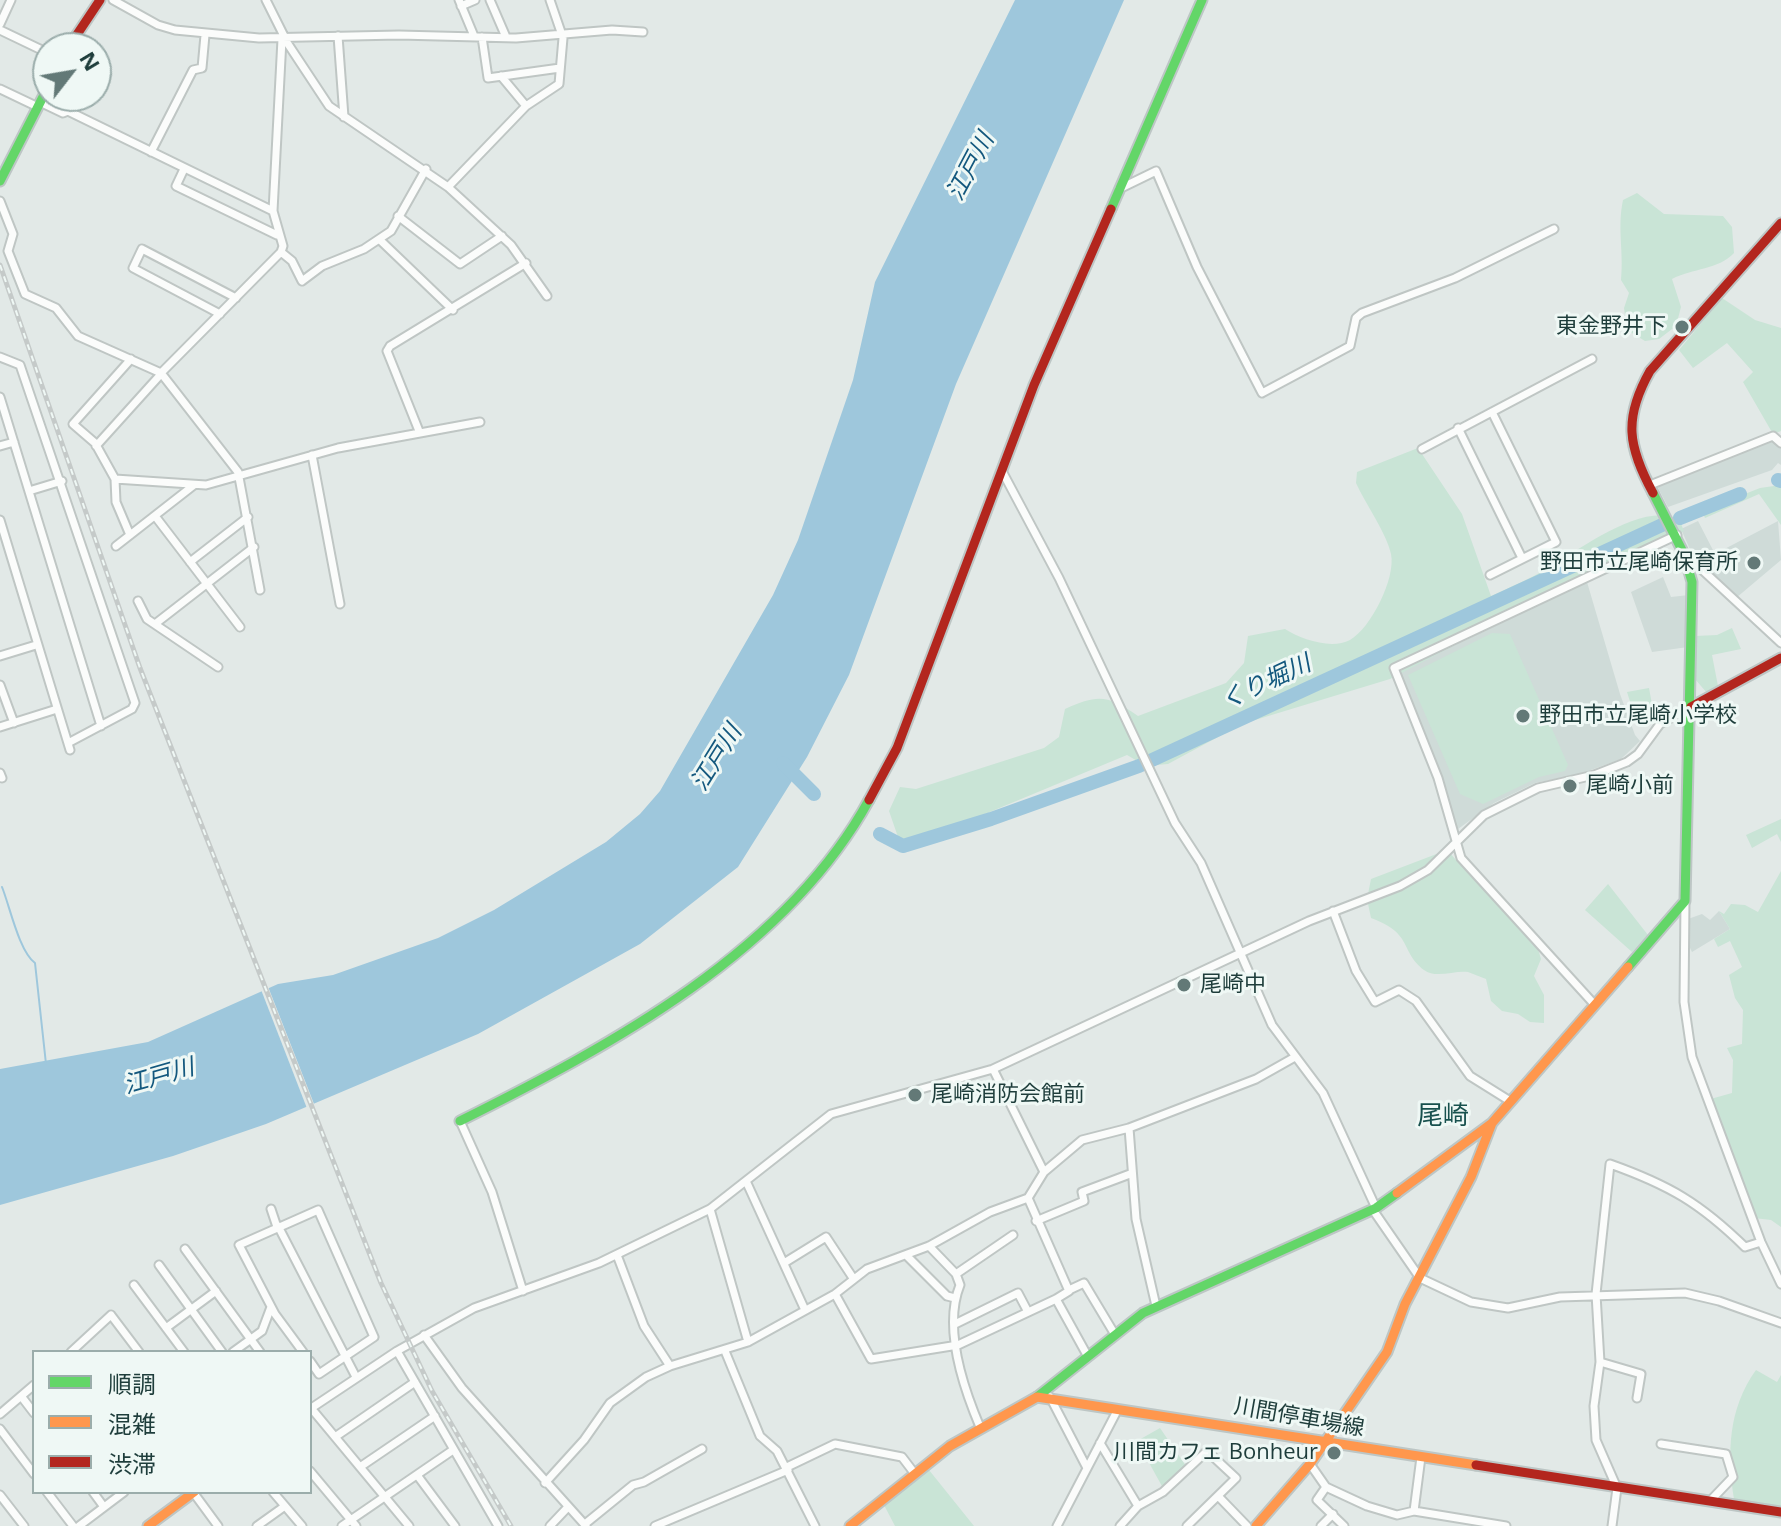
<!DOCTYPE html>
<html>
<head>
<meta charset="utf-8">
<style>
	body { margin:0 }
	#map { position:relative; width:1781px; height:1526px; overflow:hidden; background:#e2e9e7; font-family:"Open Sans","Noto Sans JP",sans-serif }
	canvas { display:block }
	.legend { position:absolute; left:32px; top:1350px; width:280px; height:144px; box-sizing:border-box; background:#eff8f5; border:2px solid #9badab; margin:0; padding:10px 14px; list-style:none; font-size:24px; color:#1e3d3b }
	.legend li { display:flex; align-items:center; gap:16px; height:40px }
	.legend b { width:40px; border:2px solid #9badab }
	.north { position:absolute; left:32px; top:32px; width:80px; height:80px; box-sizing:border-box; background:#eff8f5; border:2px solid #9badab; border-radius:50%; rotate:59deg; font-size:22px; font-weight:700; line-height:32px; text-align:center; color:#1e3d3b }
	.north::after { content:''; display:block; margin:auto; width:28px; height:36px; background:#637977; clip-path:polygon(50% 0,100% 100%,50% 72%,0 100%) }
</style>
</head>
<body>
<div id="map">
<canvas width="1781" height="1526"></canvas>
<ul class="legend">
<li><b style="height:10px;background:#63d668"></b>順調</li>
<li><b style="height:10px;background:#ff974d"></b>混雑</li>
<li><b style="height:10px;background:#b3261e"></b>渋滞</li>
</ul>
<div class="north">N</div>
</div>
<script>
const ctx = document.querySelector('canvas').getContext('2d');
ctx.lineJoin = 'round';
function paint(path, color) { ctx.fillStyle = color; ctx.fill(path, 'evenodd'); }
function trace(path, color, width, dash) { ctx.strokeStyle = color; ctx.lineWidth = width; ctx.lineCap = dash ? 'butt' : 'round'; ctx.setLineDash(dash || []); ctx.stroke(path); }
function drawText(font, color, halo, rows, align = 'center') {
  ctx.font = font + ' "Open Sans","Noto Sans JP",sans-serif'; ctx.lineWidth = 6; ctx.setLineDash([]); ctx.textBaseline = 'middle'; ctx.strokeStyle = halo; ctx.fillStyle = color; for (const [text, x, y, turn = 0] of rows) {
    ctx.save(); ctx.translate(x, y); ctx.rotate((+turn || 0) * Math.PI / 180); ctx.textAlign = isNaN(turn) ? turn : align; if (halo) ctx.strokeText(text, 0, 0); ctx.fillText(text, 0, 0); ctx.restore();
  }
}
paint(new Path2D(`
	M1772,439L1781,445V465L1778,463L1772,470L1668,507L1657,486Z
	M1698,521L1715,554L1778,521L1781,560L1736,598L1692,554L1681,529Z
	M1663,577L1671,597L1689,595L1688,647L1652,652L1631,592Z
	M1587,582L1620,694L1635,735L1640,741L1621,759L1580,774L1535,783L1494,803L1458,829L1399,672Z
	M1719,911L1730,929L1692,952L1688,944V919L1702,914L1710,920Z`), '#cfdbd8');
paint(new Path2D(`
	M1637,193L1664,214L1723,216L1732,227L1734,253C1718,270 1693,268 1672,279L1681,307L1676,326L1659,339L1645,341L1627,330L1624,308L1629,293L1621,280C1624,252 1617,228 1623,200Z
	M1722,298L1755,320L1781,328V431L1773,434L1743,382L1753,372L1727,343L1693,368L1679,350Z
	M1418,448L1462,514L1491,596C1510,587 1530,579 1548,568C1581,549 1641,502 1679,519L1684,531L1664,545L1604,567L1390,679L1242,724L1168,764L1146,766L1127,755L908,846L898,837L889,811L900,787L916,789L1044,748L1059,737L1065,709C1099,694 1107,695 1138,716L1226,683L1244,663L1248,636L1285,629C1301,639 1331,650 1350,640C1371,628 1396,578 1391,554C1387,534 1365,503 1356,483L1357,472Z
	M1781,485V525L1759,494L1705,518L1702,511L1760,488Z
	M1732,628L1741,649L1712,655L1718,686L1707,693L1695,679V636L1717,635Z
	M1492,633L1510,634L1568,765L1565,771L1539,777L1483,804L1460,794L1408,675Z
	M1649,688L1653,710L1638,715L1633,711L1627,692Z
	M1781,819V842L1777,834L1752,848L1746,835Z
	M1447,850L1457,861L1470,864L1538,949L1541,959L1534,976L1544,995V1023L1530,1022L1518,1014L1502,1011L1491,1001L1486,979C1480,977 1474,974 1468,972C1455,970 1436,979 1424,970C1399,950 1414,934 1371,918L1367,899L1371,879Z
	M1781,871V1227L1771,1220L1754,1218L1707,1100L1732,1093L1733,1060L1727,1048L1742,1044L1743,1010L1735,998L1729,975L1742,967L1730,941L1718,947L1714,939L1730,929L1719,911L1724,914L1731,904L1745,905L1758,912Z
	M1608,884L1648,935L1632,952L1585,910Z
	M1756,1370L1777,1382L1781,1375V1508L1734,1499C1727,1453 1728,1409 1756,1370Z
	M1160,1428L1186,1466L1163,1488L1137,1441Z
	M929,1470L974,1526H895L884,1505Z`), '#c9e4d6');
paint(new Path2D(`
	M1015,0H1124L956,384L849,675L807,757L738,867L640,944L478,1034L266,1124L173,1156L0,1205V1069L148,1042L278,984L333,975L438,938L494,910L606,842L640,814L660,791L773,595L798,540L853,380L875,282Z`), '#9ec7dc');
paint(new Path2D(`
	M267,984L316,1109L308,1111L260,987Z`), '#e2e9e7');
trace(new Path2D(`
	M2,887C10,907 19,951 35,963L46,1064`), '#9ec7dc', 2);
trace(new Path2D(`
	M1778,480L1781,481
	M1680,518L1740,494
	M783,763L814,794
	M880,834L903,846L991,819L1139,766L1662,525`), '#9ec7dc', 14);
const street = new Path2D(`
	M113,0L158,25L175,30L259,38L399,35L516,38L612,30L643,32
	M266,0L288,44L329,106L448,187L511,245L547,296
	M459,0L474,36
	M490,0L506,37
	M461,6L475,0
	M0,24L11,0
	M0,30L48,53
	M338,36L344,117
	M482,37L488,78L560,68
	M501,76L526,106
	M0,89L38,107
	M40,102L63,113L68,111L273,211
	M151,152L193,70L202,68L205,35
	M184,169L176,186L277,235
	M448,187L526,106L559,84L563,38L550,0
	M1119,189L1156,171L1197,267L1262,393L1350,346L1356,318L1362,313L1455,278L1554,229
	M0,201L13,234L8,251L25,294L56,308L78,336L161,373L238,472L260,590
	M398,216L460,264L502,236
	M380,240L453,310
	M281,252L292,261L302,281L322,266L364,249L391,231L426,169
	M220,314L133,268L142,249L236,298
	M0,357L20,365L135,703L132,709L68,743
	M161,373L281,252L283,246L273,211L282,39
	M0,397L101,726
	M1458,428L1522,558
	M419,431L387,351L390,346L526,263
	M0,446L14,442
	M96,446L161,374
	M1422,449L1592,359
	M312,455L340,604
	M1002,471L1059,578L1175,823L1201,863L1272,1025L1323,1093L1376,1208
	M115,479L206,485L338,448L480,422
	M1650,485L1773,436L1781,443
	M29,491L62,481
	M155,516L240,627
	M0,520L70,750
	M130,535L116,502L115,479L95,443L73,424L131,359
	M116,546L194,485
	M1685,554L1781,643
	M190,562L248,517
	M1490,575L1556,542L1492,412
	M138,601L147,619L218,667
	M155,624L254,547
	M0,656L36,645
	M0,685L14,723
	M0,727L57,709
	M0,773L2,778
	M1685,901L1684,1002L1692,1057L1761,1242L1781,1284
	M1333,911L1356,971L1375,1002L1399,990L1416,1001L1470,1076L1510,1101
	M1594,1004L1461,858L1438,778L1394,668L1677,535
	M993,1069L1044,1172
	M460,1121L492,1192L523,1291
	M1129,1128L1136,1219L1156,1306
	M746,1181L805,1310
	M271,1209L277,1227
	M710,1209L748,1342
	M1373,1210L1420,1278L1471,1302L1508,1308L1560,1297L1685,1293L1719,1301L1781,1323
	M1036,1221L1084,1201L1082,1192L1130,1174
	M278,1226L356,1377
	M929,1246L956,1274
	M185,1249L260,1352
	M617,1255L644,1326L670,1366
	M906,1255L947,1296L955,1298
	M784,1263L826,1237L853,1278
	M159,1265L222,1352
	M134,1285L184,1352
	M1069,1290L1084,1283L1114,1333
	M835,1294L871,1359L958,1345L1056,1299L1069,1291L1028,1198
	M1056,1299L1087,1355
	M955,1324L1018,1293L1028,1312
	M166,1328L216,1291
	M424,1335L462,1388L586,1526
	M397,1351L498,1526
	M725,1351L760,1436L777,1451L815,1526
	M71,1352L111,1315L139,1352
	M233,1352L262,1331L271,1307
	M303,1352L275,1314L239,1245L318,1210L374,1337L319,1374L310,1361
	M1600,1362L1641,1374L1637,1398
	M21,1396L34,1413
	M1050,1397L1087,1468
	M311,1408L409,1526
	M310,1409L397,1351L474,1308L599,1263L710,1209L831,1114L993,1069L1309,921L1400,886L1428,870L1484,815L1538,788L1594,775L1627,762L1638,754L1660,724L1691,707
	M0,1414L34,1385
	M980,1427C963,1387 943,1327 960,1285L956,1274L1013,1235
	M0,1429L34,1474
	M335,1437L415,1382
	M1100,1443L1138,1506
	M1661,1444L1726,1454L1733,1477L1711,1500
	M1310,1464L1326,1487L1367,1506L1397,1515L1414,1511L1506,1526
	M360,1467L435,1416
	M787,1467L835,1444L902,1457L915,1474
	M310,1471L356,1526
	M417,1475L455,1526
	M545,1483L584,1440L610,1403L646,1377L670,1366L748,1342L835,1294L867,1269L929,1246L990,1212L1028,1198L1044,1172L1082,1140L1129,1128L1256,1079L1295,1057
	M1326,1487L1317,1500L1344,1526
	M47,1492L73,1526
	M93,1492L104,1507
	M193,1492L218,1526
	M273,1492L302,1526
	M0,1495L24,1526
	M1218,1496L1247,1526
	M1414,1511L1421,1457
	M585,1524L633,1485L644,1482L702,1449
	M79,1526L124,1492
	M257,1526L285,1506
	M342,1526L453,1450
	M550,1526L568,1507
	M655,1526L788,1470
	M1057,1526L1118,1409
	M1120,1526L1138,1506L1163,1492L1207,1451L1236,1478L1187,1526
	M1321,1526L1333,1514
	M1612,1526L1617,1488L1596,1440L1594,1406L1600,1362L1596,1294L1610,1164C1669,1185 1700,1203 1745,1247L1761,1242`);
const fast = new Path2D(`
	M0,181L48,87
	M1111,209L1202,0
	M1628,967L1685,901L1692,582L1684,554L1653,493
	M460,1121C610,1046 786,952 869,800
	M1037,1397L1143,1313L1376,1208L1397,1193`);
const slow = new Path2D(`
	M1397,1193L1492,1123
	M148,1526L194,1492
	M850,1526L950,1446L1037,1397L1476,1465
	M1256,1526L1310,1464L1387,1352L1405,1304L1471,1177L1492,1123L1628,967`);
const jam = new Path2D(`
	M68,48L100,0
	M1653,493C1628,446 1623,419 1650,371L1781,223
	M1691,707L1781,658
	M869,800L897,748L1034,385L1111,209
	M1476,1465L1781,1512`);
trace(street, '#bfc6c4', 11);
trace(fast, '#bdc6c5', 13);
trace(slow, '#bdc6c5', 13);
trace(jam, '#bdc6c5', 13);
trace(street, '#fbfcfb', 7);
trace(fast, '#63d668', 9);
trace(slow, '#ff974d', 9);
trace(jam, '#b3261e', 9);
const rail = new Path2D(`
	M0,265L140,668L381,1283L432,1391L511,1526`);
trace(rail, '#c5cac9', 5);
trace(rail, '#eff8f5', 2, [6]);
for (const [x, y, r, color] of [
	[1682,327,8,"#637977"],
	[1754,563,8,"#637977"],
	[1523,716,8,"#637977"],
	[1570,786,8,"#637977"],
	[1184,985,8,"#637977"],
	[915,1095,8,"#637977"],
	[1334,1453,8,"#637977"]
]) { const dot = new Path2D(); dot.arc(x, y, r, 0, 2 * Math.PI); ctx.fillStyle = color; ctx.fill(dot); trace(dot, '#eff8f5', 3); }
drawText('22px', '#1e3d3b', '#eff8f5', [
	["東金野井下",1666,327,"right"],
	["野田市立尾崎保育所",1738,563,"right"],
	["野田市立尾崎小学校",1539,716],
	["尾崎小前",1586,786],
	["尾崎中",1200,985],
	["尾崎消防会館前",931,1095],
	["川間カフェ Bonheur",1318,1453,"right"]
], 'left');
drawText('22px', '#1e3d3b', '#eff8f5', [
	["川間停車場線",1299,1418,10]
]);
drawText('italic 24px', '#13587e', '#eff8f5', [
	["江戸川",971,167,-62],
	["くり堀川",1266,683,-25],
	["江戸川",717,758,-58],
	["江戸川",159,1077,-16]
]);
drawText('26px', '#18514e', '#eff8f5', [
	["尾崎",1443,1117]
]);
</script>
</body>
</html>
